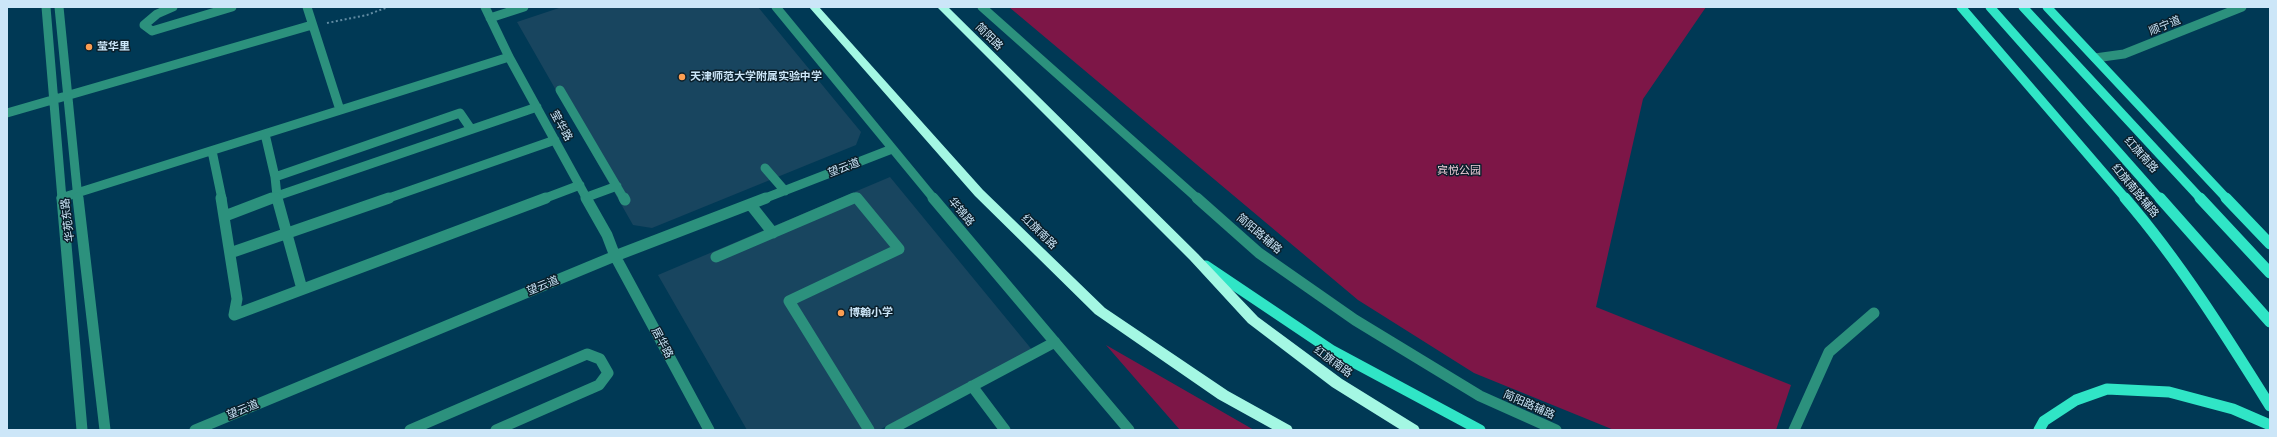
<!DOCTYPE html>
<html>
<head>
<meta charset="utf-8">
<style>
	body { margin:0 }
	#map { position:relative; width:2277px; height:437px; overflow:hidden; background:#003955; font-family:Karla,sans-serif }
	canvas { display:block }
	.frame { position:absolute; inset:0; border:8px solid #cce6f8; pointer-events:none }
</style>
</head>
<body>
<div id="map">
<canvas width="2277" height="437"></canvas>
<div class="frame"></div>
</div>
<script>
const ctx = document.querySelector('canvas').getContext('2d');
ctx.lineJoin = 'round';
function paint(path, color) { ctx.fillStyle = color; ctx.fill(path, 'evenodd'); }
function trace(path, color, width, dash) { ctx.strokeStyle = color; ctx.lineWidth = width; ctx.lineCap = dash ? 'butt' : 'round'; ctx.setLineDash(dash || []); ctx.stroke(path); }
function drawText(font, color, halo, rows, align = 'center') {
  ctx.font = font + ' Karla,"Noto Sans SC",sans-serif'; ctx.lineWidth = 3; ctx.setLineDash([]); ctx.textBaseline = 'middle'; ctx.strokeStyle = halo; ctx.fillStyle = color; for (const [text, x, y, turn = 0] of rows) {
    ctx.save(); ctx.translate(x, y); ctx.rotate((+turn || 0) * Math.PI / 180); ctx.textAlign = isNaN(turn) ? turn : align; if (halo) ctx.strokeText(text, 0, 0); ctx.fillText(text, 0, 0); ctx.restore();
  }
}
paint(new Path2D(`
	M562,7H758L861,132L856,145L652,228L633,225L517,22Z
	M890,177L1033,351L879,430H747L658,275Z`), '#18455f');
paint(new Path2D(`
	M1009,7H1706L1643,99L1596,307L1791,385L1776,430H1614L1474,373L1358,300Z
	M1106,345L1254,430H1180Z`), '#7d1647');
trace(new Path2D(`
	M327,23L367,15L388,7`), '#608ba2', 2, [2, 2.5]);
trace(new Path2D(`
	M46,7L62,199
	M59,7L78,199
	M173,7L157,14L144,25L152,31L232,7
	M307,7L340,110
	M485,7L509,57L587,199
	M776,7L934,199
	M982,7L1198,199
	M490,18L524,7
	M2095,58L2124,54L2242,7
	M560,90L624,199
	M7,113L312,25
	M265,134L275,177L277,196L537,107
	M212,151L222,199
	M765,168L785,191
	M275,177L460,113L471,129
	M587,197L617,186
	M61,198L509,57
	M270,199L277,196L278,199
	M386,199L555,140
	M543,199L580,185
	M763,199L892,149
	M852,199L856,197L857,199`), '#2c917d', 9);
trace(new Path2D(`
	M62,198L82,430
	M78,198L105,430
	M221,198L237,299L234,315L546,198
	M277,198L302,289
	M586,198L607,235L615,256L709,430
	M624,198L625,200
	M857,198L899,249L789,301L869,430
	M933,198L1129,430
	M1197,198L1259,253L1355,320L1480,396L1556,430
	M750,204L773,233
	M225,216L272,198
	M230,253L389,198
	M716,257L854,198
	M972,386L1005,430
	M195,430L615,256L766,198
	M410,430L587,354L600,359L608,373L599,385L496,430
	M890,430L1055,342
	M1794,430L1829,352L1874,313`), '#2c917d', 11);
trace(new Path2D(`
	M1961,7L2126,199
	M1990,7L2160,199
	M2047,7L2227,199`), '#30e5c6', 9);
trace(new Path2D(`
	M2125,198C2180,262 2225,334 2270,406
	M2160,198L2270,322
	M2226,198L2270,244
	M1206,266L1331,350L1480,430
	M2039,430L2044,421L2076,400L2107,389L2169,392L2233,409L2270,425`), '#30e5c6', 11);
paint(new Path2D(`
	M809,7H819L983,190L1105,308L1228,391L1291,426L1293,430H1274L1218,399L1095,314L975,196Z
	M937,7H948L1198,254L1258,317L1342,379L1418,426L1420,430H1401L1332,387L1248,323L1190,260Z`), '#a4f7e3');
trace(new Path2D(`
	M2023,7L2201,199`), '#30e5c6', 9);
trace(new Path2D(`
	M2200,198L2270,273`), '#30e5c6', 11);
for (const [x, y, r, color] of [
	[89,47,4,"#fb9e52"],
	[682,77,4,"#fb9e52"],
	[841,313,4,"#fb9e52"]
]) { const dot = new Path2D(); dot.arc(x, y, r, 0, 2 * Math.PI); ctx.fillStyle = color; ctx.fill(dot); trace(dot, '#0a1f2b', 1.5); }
drawText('11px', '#cce6f8', '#0a1f2b', [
	["顺宁道",2165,26,-22],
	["简阳路",989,37,45],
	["莹华路",561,126,61],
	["红旗南路",2141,155,48],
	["望云道",844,168,-21],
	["红旗南路辅路",2135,191,50],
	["华锦路",961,212,50],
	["华苑东路",68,220,-97],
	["红旗南路",1039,232,44],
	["简阳路辅路",1259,234,40],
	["望云道",543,286,-22],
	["居华路",662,343,62],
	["红旗南路",1333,362,36],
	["简阳路辅路",1529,405,24],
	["望云道",243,410,-22]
]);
drawText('bold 11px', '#cce6f8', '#0a1f2b', [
	["莹华里",97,47],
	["天津师范大学附属实验中学",690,77],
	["博翰小学",849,313]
], 'left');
drawText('11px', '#eccdd7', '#0a1f2b', [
	["宾悦公园",1459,171]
]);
</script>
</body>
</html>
